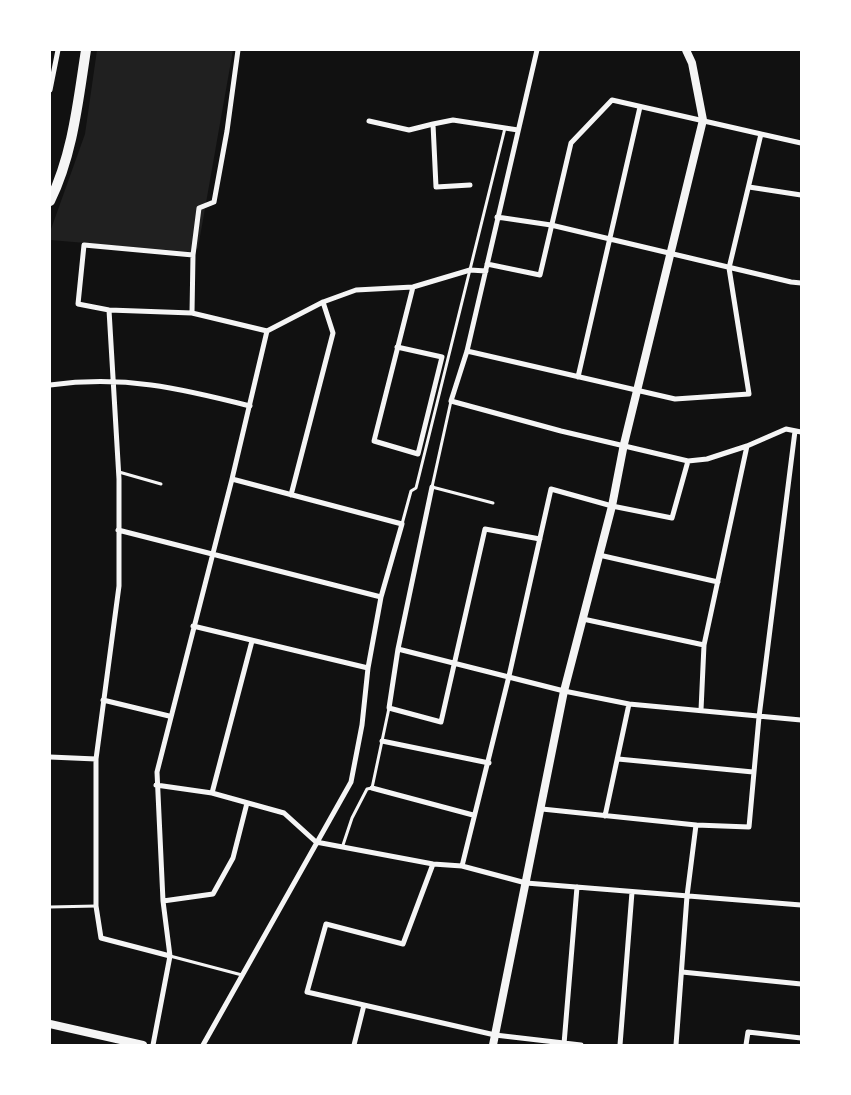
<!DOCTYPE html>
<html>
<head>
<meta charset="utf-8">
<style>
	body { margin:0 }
	#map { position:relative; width:851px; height:1095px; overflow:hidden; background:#111; font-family:"PT Sans Narrow",sans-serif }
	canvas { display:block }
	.frame { position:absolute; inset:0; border:51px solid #fff; pointer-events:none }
</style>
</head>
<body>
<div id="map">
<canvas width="851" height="1095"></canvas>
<div class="frame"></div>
</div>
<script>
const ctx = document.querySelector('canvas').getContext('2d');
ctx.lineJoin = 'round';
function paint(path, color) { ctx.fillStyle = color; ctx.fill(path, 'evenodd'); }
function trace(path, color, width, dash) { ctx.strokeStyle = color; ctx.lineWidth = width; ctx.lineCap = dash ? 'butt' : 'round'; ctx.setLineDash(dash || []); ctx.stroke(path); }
paint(new Path2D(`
	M97,50H233L198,248L192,252L50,240V232L85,134Z`), '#202020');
trace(new Path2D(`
	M451,401L432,487L493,503
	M119,472L161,484
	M402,524L411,491L416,488L505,128
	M343,845L352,818L367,789L372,788L389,708
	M50,907L96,906
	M170,956L242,975`), '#f5f5f5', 3);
trace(new Path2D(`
	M537,50L467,351L451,401L561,431L688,461L707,459L747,446L786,429L801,432
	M50,90L58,50
	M369,121L409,130L433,124
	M761,134L801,143
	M470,185L436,187L433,124L453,120L518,130
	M749,187L801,195
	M497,217L551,225L791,282L801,283
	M193,255L199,208L214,202L227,131L238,50
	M109,310L119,479V586L96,759V906L101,938L170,956
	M192,313L193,255L84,245L78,304L109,310L192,313L267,331
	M397,347L442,357L418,454L374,441L413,287
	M467,351L675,399L749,394L729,268L761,134L612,100L571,143L540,275L487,264
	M578,377L640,107
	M50,385C124,375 179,388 250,406
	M432,487L398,649L389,708L441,722L485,529L540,539
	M291,495L333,333L323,302
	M118,530L381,597
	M599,555L718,582
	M583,619L704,645
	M193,626L368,668
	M398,649L564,691L629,704L801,720
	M103,700L169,716
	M701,710L704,645L747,446
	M382,741L489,763
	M50,757L96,759
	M618,759L753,772
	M156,785L212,793L284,813L316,842L433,864L462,866L526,883L801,905
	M372,788L473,815
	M212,793L252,641
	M542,809L696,825L749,827L759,717L795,431
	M605,816L629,704
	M433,864L403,944L326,924L307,992L495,1035L581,1045
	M462,866L509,676L551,489L612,506L672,518L688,461
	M163,901L213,894L233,858L247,803
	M682,972L801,984
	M564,1044L577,887
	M153,1045L170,956L163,901L157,772L232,479L267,331L323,302L356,290L413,287L470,270L486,271
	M203,1045L351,782L362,725L368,668L381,597L402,524L232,479
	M354,1045L364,1005
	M620,1045L632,892
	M676,1045L687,896L696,825
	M746,1045L748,1032L801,1038`), '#f5f5f5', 5);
trace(new Path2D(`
	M50,1024L143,1045
	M493,1045L564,691L612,506L624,444L703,120L692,63L686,50`), '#f5f5f5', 8);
trace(new Path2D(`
	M50,201C73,154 78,101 86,50`), '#f5f5f5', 10);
</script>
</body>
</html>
